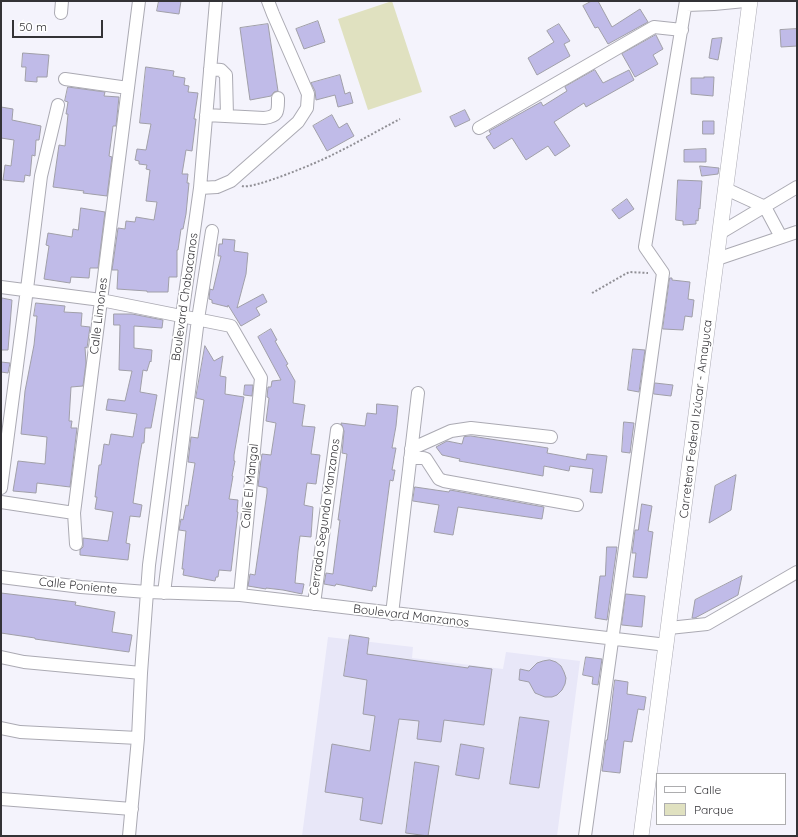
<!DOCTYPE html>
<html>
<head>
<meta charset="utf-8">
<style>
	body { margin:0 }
	#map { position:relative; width:798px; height:837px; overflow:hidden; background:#f4f3fc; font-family:Quicksand,sans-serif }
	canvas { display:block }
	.frame { position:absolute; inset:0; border:2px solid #333236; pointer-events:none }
	.legend { position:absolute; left:656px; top:773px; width:130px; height:52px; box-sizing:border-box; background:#fff; border:1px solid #adadaf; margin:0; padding:5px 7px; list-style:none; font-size:12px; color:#333236 }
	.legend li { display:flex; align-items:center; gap:8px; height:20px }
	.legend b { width:20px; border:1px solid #adadaf }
	.scale { position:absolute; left:12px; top:20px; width:91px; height:18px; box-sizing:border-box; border:2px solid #333236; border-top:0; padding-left:5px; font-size:12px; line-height:14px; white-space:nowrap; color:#333236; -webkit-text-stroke:3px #fff; paint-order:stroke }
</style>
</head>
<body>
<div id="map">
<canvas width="798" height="837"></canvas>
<div class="frame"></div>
<ul class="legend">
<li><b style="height:5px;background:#fff"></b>Calle</li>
<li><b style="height:11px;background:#e0e1c0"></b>Parque</li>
</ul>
<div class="scale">50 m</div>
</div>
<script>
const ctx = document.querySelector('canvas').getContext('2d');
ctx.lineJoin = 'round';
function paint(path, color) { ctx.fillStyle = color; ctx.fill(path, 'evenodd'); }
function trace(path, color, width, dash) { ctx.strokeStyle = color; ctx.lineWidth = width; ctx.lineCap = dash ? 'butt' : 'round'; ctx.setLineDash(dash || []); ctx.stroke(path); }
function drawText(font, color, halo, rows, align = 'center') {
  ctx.font = font + ' Quicksand,sans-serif'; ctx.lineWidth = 3.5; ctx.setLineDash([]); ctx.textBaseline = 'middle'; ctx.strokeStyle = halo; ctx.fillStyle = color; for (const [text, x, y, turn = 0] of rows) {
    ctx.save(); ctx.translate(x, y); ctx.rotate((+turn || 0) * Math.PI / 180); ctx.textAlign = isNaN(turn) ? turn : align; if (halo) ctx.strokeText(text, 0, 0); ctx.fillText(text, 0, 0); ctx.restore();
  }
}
paint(new Path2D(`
	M328,637L413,647L412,658L503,669L506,652L580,661L557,836H302Z`), '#e8e7f8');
paint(new Path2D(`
	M392,1L422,92L368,110L338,19Z`), '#e0e1c0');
const building = new Path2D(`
	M159,1H181L179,14L157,11Z
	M592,1H598L612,27L640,9L648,22L608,44L598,27L595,28L583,6Z
	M318,21L325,42L304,49L296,29Z
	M268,24L278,91L274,92L271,96L250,100L240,28Z
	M559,24L570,41L564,44L570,56L537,75L528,58L554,42L547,31Z
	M797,29V46L781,47L780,30Z
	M656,35L663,49L653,55L658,64L635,77L622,54Z
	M722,38L718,60L709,58L712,39Z
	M23,53L49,55L47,77H37V82L25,81L26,67H22Z
	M146,67L174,71L173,76L185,78L184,85L189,86L188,92L198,93L194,119H196L192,151L186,150L182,174H188L187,183H189L186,214L183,229H181L178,250H177V277H169L168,292H147V291L117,289L118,270H112L118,228L125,229L126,221L135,222L136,217L154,220L157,202L146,201L150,170L146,169L147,165L139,164V161L135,160L137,149L146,150L151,124L140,123Z
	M595,70L603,83L629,70L634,80L586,107L584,103L554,122L570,146L555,156L548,146L526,160L512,138L494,149L486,137L491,134L489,131L541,102L543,106L567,91L565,87Z
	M340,75L345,94L350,92L353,103L338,107L335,95L316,100L315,91L311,83Z
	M704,77H714L713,96L691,94V78H704Z
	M68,87L105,92L104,96L119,97L116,126H113L109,156L112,157L107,196L83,193L84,191L53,187L59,145L65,146L68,114H66L68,102L65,101Z
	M1,107L13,109L12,120L41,126L39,140H36L35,156L32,155L30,176L25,175L24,182L3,180L5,165L11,166L14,140L1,138Z
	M465,110L470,120L455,127L450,117Z
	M332,115L339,128L347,123L354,136L327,151L313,126Z
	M703,121H714V134H703Z
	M706,149V162H684V150Z
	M700,166L719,168L718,174L702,176Z
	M678,180L702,181L700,209L699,208L698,221L696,220V224L683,225V221L676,220Z
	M627,199L634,209L619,219L612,210Z
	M81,208L105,212L98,268H90L89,278L71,277L70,283L44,279L49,246L46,245L48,233L72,237L73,229L78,230Z
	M223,239L235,240L234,251L248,253L246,274L237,308L263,294L267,302L256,308L260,315L241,326L228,305V307L212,303V300L209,299L210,289L213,290L221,256H218L219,244H222Z
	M670,278H672V280L690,282L688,299L694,300L692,317L685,316L683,330L663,329Z
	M2,298L12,300L8,350H1Z
	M36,303L65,306L64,312L82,313L81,326L90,327L87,348L85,347L86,363L83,386L71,387L69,421H72L71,428H77L70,487L37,483L36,493L13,491L18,461L45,464L47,437L21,434L25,391L34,345L37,316H34Z
	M114,314H132L163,320L162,328L134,326V348L152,350L151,362L150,361L147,371L143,370L140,392L157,395L151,428H145L144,443H142L139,460L133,503L142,505L140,517L130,516L126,543L130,544L128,560L80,555V550L83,547V538L108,541L113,512L95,509L97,497H95L99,465H101L104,444L109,445L111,434L133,437L137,414L106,410L108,399L125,401L132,371L119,370L120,325H114Z
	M271,329L277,340L275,341L288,364L286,365L295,381L293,403L305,405L302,426L315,427L311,454L320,455L316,484L307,483L304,505L313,507L311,537L300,536L298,551L295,583L304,584L302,594L283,590L266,588V589L248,586L250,574L255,575L267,493V488L258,486L261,460L262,454L271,455L276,423L266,421L269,398L267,397L268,387H271L272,381L281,380L258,337Z
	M205,346L214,361L223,356L220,376L226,377L225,394L244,397L234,455V461H235L232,476H233L229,499L238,500L237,512H238L231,571L219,570L218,577H216L215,581L183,575L184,569H182L186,531L179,530L181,519L183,520L186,505L188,506L195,463L188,462L191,437L198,438L204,400L196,398Z
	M633,349L645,350L639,392L628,390Z
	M1,362L10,363L8,373L1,372Z
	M655,383L673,385L671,396L654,394Z
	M245,385H253L252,396L244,395Z
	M377,404L398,406L396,426L392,448H396L392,470H395L393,481L390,480L376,587L373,586L372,591L336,584L335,586L324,584L326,573L333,574L340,520H338L347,454L342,453L344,431L341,423L365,426L367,413L376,414Z
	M624,422L634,423L630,453L622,452Z
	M471,436L548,448L547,453L586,460L587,454L607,456L602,493L590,492L593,469L570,466L569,471L544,466L543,476L459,461L460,459L442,455L436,447L447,441L462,444L464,437Z
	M736,475L731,510L709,523L715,486Z
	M415,487L449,492L450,490L544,507L542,519L458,507L453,535L434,532L439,505L413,501Z
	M642,504L652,506L648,531L653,532L647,578L633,577L636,553H632L635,530H638Z
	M607,547H617L607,620L595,618L600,576H605Z
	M742,576L738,595L695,618H692L695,600Z
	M1,593L76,602L75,605L115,612L112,632L132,635L129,652L35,639V638L1,633Z
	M626,594L645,596L642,627L622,625Z
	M350,635L369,638L367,654L468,668L469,666L492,669L484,725L444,720L441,742L417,739L419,721L399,719L382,824L360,820L363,798L325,792L332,744L370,751L375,716L363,714L367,680L344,676Z
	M586,657L602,659L598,685L592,684L593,677L583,675Z
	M550,660L556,662L561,666L564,672L566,678L565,684L562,690L557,695L552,697H545L535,693L529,682L519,680L520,669L529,671L537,663L543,661Z
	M615,680L628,682L627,694L646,697L644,710L638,709L632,742L624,741L620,773L602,771L606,740H607Z
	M520,717L549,721L539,788L510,784Z
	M461,744L484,748L479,779L456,775Z
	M415,762L439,766L428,836L406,833Z`);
paint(building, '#c0bbe8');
trace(building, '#a09fa8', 1);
const minor = new Path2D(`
	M686,5L714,4L745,1
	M61,13L62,1
	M210,69L221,70L226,75L227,116
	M65,79L128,88
	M206,115L264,118C279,116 278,111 278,98
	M479,128L654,27L682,30
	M200,188L217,187L231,181L298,122L307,108L308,94L273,14L268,1
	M726,189L765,207L781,237
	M720,233L797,187
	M717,259L797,232
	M1,287L101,300L231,326L261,378L240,595
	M411,449L451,431L471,428L551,437
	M410,458H423L426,459L439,479L444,481L577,505
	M1,488L27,289L41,176L58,105
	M1,502L74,513
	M76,544L74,513L139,1
	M1,577L81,587L147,592L240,595L667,645
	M164,593L198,319L212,231
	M314,604L337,430
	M392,614L418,393
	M669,628L707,624L797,572
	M1,657L24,662L141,673
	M1,728L20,732L138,738
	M1,799L132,809
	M129,836L138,738L141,673L149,565L182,316L200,188L216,1
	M585,836L663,273L645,247L686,1`);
const major = new Path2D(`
	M641,836L750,1`);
trace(minor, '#abaab3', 14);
trace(major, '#abaab3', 16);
trace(new Path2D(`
	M242,186C252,190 319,162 332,155C355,144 377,131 400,119
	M592,293L629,272L648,273`), '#908f95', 2, [2, 2]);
trace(minor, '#fff', 12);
trace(major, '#fff', 15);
drawText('12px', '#333236', '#fff', [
	["Boulevard Chabacanos",185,297,-82],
	["Calle Limones",99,316,-83],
	["Carretera Federal Izúcar - Amayuca",696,419,-83],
	["Calle El Mangal",250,486,-84],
	["Cerrada Segunda Manzanos",325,517,-82],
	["Calle Poniente",78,586,6],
	["Boulevard Manzanos",411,616,7]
]);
</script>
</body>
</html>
